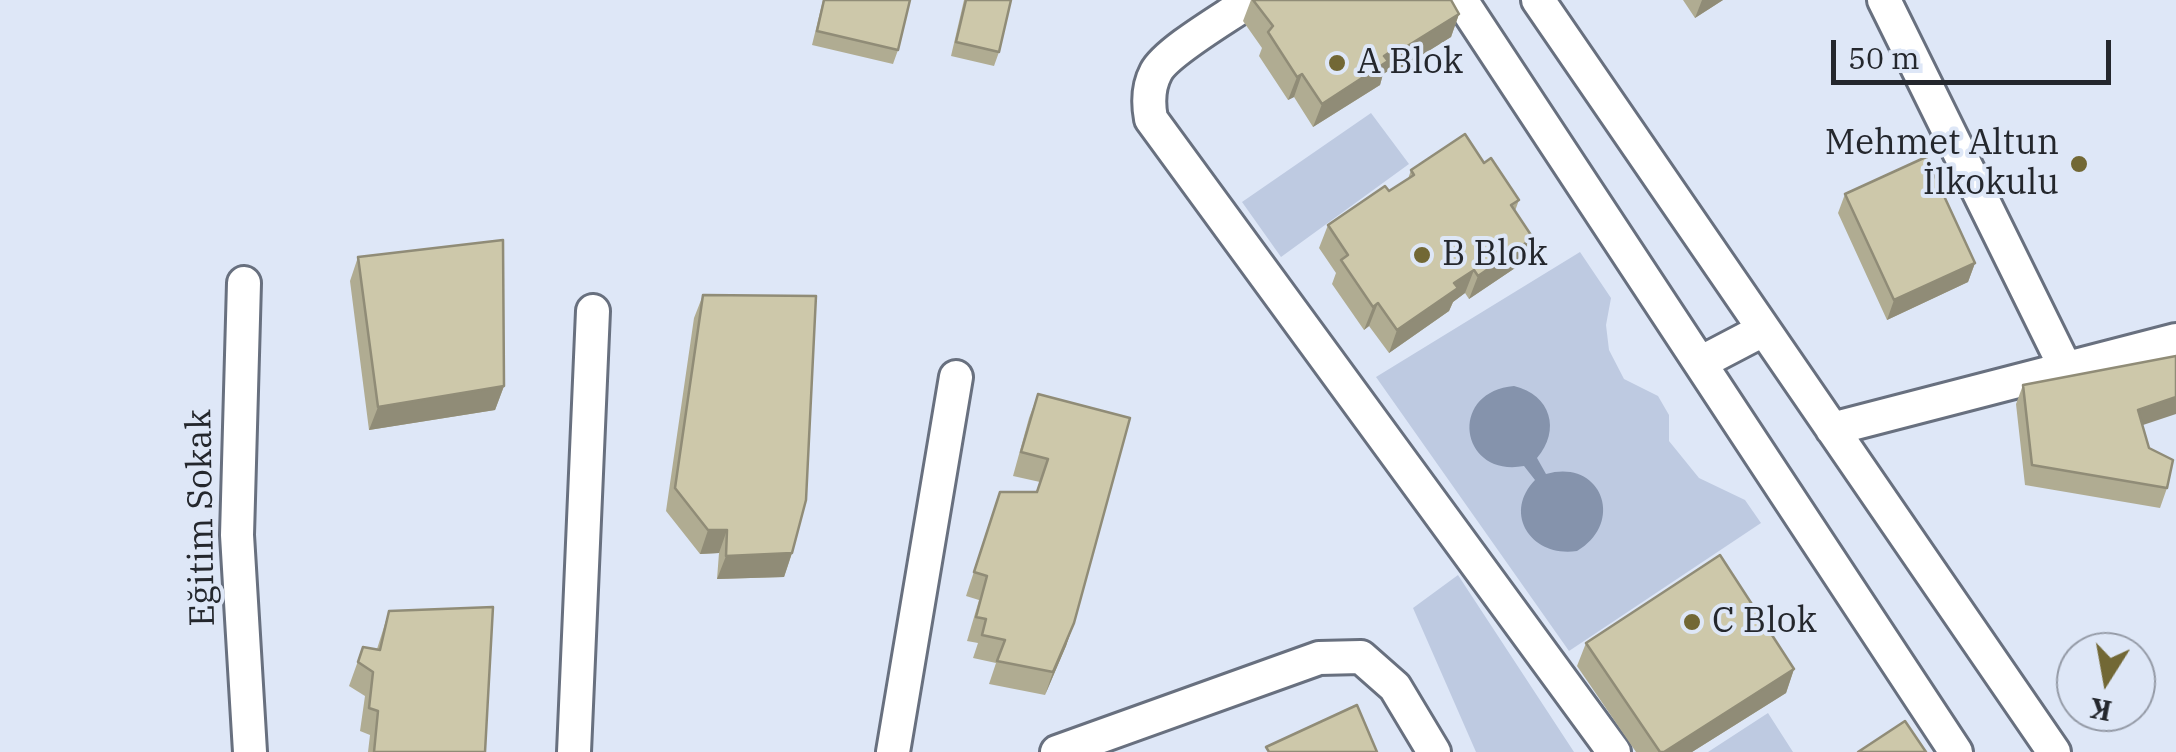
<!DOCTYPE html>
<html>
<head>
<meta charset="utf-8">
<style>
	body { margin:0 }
	#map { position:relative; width:2176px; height:752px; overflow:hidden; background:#dee7f7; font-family:"IBM Plex Serif",serif }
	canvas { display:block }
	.north { position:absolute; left:2056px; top:632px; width:100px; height:100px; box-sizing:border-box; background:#dee7f7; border:2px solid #949aa6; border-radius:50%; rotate:191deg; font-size:28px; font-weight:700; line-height:40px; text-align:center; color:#24272d }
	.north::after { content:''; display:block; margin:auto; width:35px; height:45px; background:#726835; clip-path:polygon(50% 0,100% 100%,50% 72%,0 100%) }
	.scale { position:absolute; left:1831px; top:40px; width:280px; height:45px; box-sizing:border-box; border:5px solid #24272d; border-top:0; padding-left:12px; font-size:30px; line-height:35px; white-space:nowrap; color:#24272d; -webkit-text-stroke:8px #dee7f7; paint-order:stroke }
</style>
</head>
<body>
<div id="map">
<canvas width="2176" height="752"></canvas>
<div class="north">K</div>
<div class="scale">50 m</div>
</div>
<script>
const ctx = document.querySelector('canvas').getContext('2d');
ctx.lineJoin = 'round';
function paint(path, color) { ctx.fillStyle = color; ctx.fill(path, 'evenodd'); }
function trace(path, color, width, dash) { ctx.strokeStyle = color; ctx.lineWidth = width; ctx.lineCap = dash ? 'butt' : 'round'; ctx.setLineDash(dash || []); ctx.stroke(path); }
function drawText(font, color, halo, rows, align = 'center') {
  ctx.font = font + ' "IBM Plex Serif",serif'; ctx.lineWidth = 8; ctx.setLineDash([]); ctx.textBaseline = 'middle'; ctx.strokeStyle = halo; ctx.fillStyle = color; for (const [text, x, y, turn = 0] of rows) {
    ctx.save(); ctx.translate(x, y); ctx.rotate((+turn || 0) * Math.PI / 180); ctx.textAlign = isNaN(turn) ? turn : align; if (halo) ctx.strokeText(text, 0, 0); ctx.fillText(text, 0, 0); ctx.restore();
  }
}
paint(new Path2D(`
	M1371,113L1409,164L1281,257L1242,202Z
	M1580,252L1611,298L1606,325L1609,350L1624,379L1658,396L1669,415V441L1699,478L1745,500L1761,523L1569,651L1376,377Z
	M1458,575L1574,752H1476L1413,608Z
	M1768,713L1793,752H1708Z`), '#becae1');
paint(new Path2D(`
	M1514,386C1551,395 1561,430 1537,458L1546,474C1601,458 1626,522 1577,551C1532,558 1502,514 1535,480L1524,466C1460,478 1447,392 1514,386Z`), '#8593ac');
const street = new Path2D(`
	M1251,0C1229,16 1167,51 1156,72C1148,87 1148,103 1151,119L1614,752
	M1461,0L1956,752
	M1538,0L2054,752
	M1884,0L2066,369
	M244,283L237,535L250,752
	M1700,363L1763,330
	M1832,429L2176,340
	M574,752L593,311
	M893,752L956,377
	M1057,752L1319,658L1361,657L1395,687L1434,752`);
trace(street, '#68707f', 38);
trace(street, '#fff', 32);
paint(new Path2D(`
	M823,0H910L898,50L893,64L812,45Z
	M964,0H1011L999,52L994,66L951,56Z
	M1251,0H1451L1459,14L1451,37L1393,73L1390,70L1383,74L1380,85L1313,127L1294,97L1288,100L1259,56L1262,48L1243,21Z
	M1683,0H1723L1695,18Z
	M1411,170L1519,200L1515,211L1524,262L1469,299L1465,293L1453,302L1449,311L1389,353L1369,326L1364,330L1332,284L1336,273L1319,248L1328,225L1389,191L1408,179Z
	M1845,194L1975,263L1968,282L1887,320L1838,213Z
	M358,257L504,386L495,410L369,430L350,281Z
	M703,295L792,553L784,577L717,579L719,553L700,554L666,511L694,318Z
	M2023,385L2142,425L2149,448L2167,488L2160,508L2025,485L2016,404Z
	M1038,394L1130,418L1066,646L1045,695L989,684L996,663L973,658L978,643L967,641L979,600L966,596L1000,492H1036L1040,482L1013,476L1029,418Z
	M389,611L485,752H368L370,735L360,731L365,696L349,686L363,647L377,649Z
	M1586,643L1794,669L1786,693L1692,752H1636L1577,666Z`), '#b0ac92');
paint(new Path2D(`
	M1702,0H1723L1695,18Z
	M1459,14L1451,37L1393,73L1401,50Z
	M1399,46L1390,70L1383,74L1380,85L1313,127L1322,104L1384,56Z
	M1302,74L1294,97L1288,100L1297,77Z
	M1533,238L1524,262L1469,299L1478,276Z
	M1975,263L1968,282L1887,320L1894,300Z
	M1474,270L1465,293L1453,302L1449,311L1389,353L1397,330L1454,283Z
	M1378,303L1369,326L1364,330L1373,307Z
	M504,386L495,410L369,430L378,407Z
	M2176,397V414L2131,429L2138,410Z
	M708,530H727L719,553L700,554Z
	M792,553L784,577L717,579L726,556Z
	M1074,623L1066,646L1045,695L1053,672Z
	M1794,669L1786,693L1692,752H1664Z`), '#908c77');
const building = new Path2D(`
	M824,0H910L898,50L817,31Z
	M966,0H1011L999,52L956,42Z
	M1253,0H1451L1459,14L1401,50L1399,46L1384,56L1388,61L1322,104L1302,74L1297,77L1268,32L1273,26Z
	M1465,134L1484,163L1491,158L1519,200L1511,205L1533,238L1478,276L1474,270L1454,283L1458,288L1397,330L1378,303L1373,307L1341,260L1348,255L1328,225L1385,186L1389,191L1414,175L1411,170Z
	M1926,157L1975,263L1894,300L1845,194Z
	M503,240L504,386L378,407L358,257Z
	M703,295L816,296L806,500L792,553L726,556L727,530H708L675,488Z
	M2176,356V397L2138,410L2149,448L2173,460L2167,488L2032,465L2023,385Z
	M1038,394L1130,418L1074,623L1053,672L997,661L1005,640L982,635L986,619L976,617L987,576L974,572L1000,492H1037L1048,459L1021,452Z
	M1720,555L1794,669L1664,752H1660L1586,643Z
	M493,607L485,752H374L378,711L369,708L373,672L358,662L363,647L380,650L389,611Z
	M1357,705L1377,752H1269L1266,747Z
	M1905,721L1926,752H1858Z`);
paint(building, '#cdc8aa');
trace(building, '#908c77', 2.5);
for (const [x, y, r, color] of [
	[1337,63,10,"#726835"],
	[2079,164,10,"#726835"],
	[1422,255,10,"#726835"],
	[1692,622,10,"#726835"]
]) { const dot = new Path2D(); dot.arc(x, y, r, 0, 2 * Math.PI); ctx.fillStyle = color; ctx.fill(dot); trace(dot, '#dee7f7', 4); }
drawText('35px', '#24272d', '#dee7f7', [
	["A Blok",1357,63],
	["Mehmet Altun",2059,144,"right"],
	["İlkokulu",2059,184,"right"],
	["B Blok",1442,255],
	["C Blok",1712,622]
], 'left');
drawText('35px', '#24272d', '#dee7f7', [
	["Eğitim Sokak",202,518,-91]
]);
</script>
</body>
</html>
